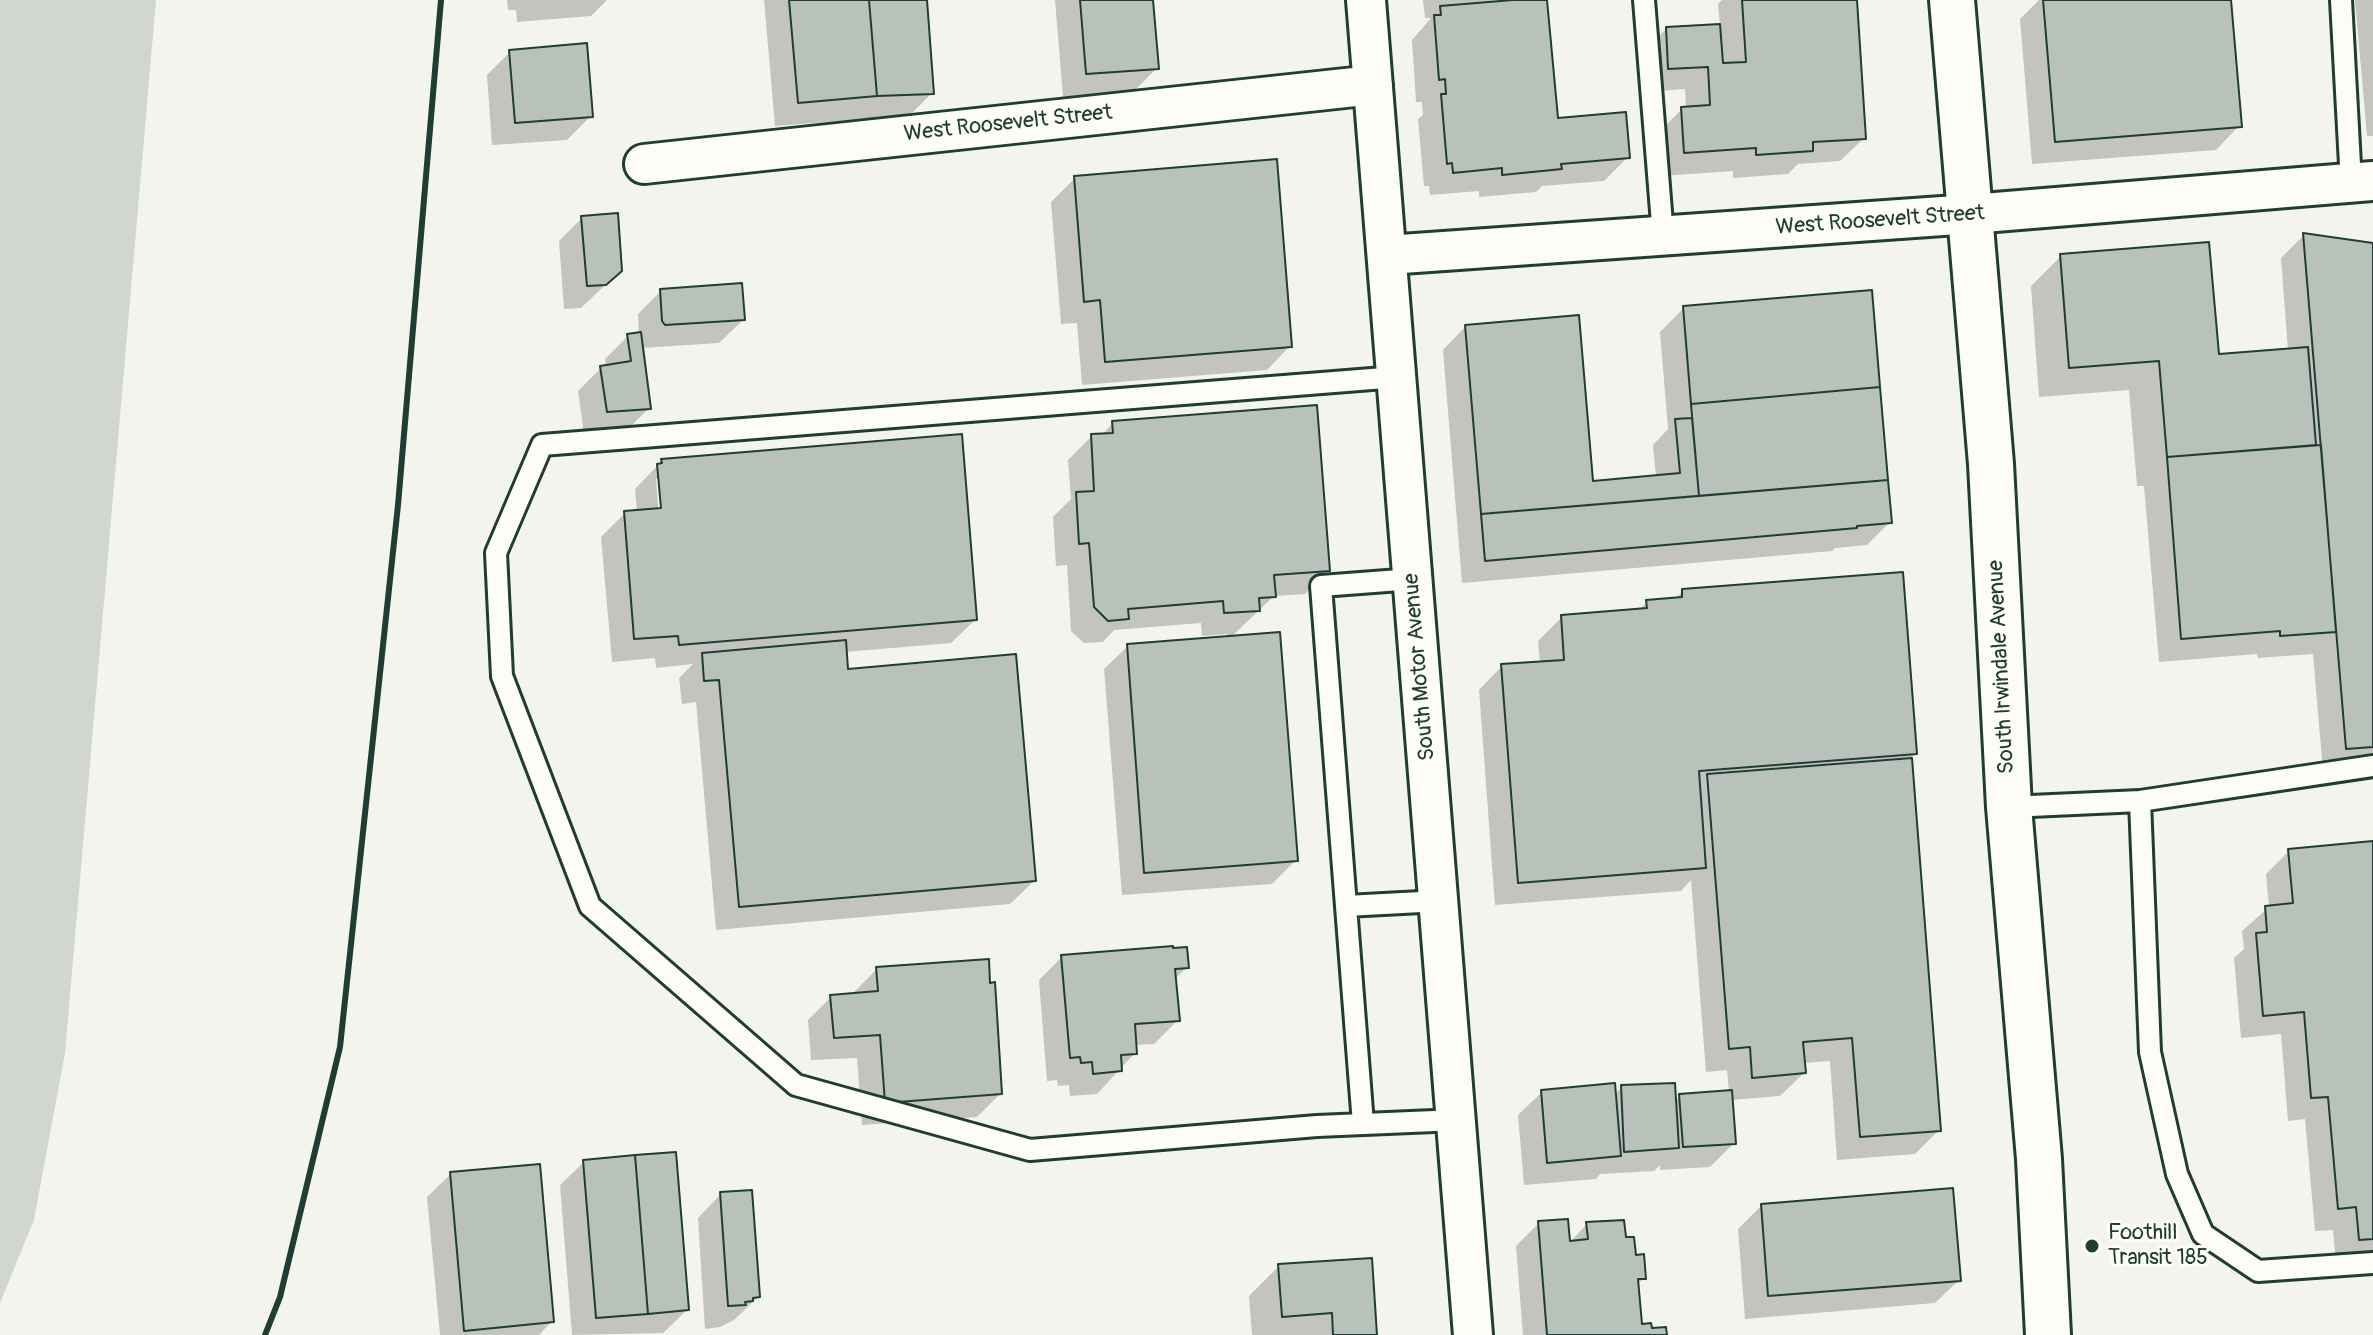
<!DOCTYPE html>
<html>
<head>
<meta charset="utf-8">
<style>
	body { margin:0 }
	canvas { display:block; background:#f4f4ef }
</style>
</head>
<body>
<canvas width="2373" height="1335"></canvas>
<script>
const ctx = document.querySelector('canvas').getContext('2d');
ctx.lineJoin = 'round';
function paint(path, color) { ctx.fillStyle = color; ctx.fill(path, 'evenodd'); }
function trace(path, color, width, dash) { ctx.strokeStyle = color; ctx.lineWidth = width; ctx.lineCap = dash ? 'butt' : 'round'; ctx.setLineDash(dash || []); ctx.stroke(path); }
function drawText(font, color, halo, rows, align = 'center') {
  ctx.font = font + ' Pangolin,sans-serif'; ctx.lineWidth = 6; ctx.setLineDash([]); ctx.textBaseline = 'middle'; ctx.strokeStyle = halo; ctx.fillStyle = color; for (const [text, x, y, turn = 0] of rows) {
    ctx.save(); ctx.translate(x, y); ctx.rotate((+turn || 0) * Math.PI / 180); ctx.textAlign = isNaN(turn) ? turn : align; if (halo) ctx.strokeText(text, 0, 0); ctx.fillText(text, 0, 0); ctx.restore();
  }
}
paint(new Path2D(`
	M0,0H156L65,1053L34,1220L0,1303Z`), '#d1d6d1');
paint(new Path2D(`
	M507,0H607L591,16L517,22L516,10H508Z
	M764,0H925L932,93L909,116L775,126Z
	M1055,0H1151L1157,68L1134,91L1063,97Z
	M1423,0H1545L1556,120L1628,157L1604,181L1542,186L1536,192L1479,197V191L1430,195L1429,186H1424L1418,119L1423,115L1422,102H1416L1412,40L1431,18H1425Z
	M1722,0H1855L1864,138L1840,161L1798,164L1788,174L1733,178V171L1661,176L1659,132L1682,109L1686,108L1685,89L1645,92L1643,52L1666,29L1720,26L1718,4Z
	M2039,0H2229L2239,126L2216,150L2032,164L2020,19Z
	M2355,0H2373V136H2367Z
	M510,52L591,116L567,140L492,145L487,75Z
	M1075,178L1290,346L1267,370L1082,385L1077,323L1061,324L1051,202Z
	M582,218L620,271L581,308L564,309L559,241Z
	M2304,235L2373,245V767L2323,771L2313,654L2258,658L2257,654L2159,662L2144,486H2137L2129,390L2039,397L2031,286L2061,256L2217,356L2288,350L2281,258Z
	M661,291L743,320L719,343L641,348L649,408L626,431L584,434L578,391L601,368L606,367L605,359L628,336L639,334L638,314Z
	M1684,308L1890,522L1867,545L1835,548L1832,551L1462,583L1443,350L1466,326L1592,483L1656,477L1653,445L1668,429L1660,332Z
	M1113,423L1328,570L1305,594L1274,596L1230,638L1295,861L1272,884L1122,895L1104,669L1128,646L1228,638L1227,634L1202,636L1201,623L1114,630L1103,642L1084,643L1071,631L1067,565L1056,566L1053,517L1071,499L1068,460L1092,436H1101Z
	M662,461L975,620L951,643L845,652L846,671L1034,881L1010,904L716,930L696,702L682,704L679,678L693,664L656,668L655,658L612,662L601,537L625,513L637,512L635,489ZM656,479H660L663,518H659Z
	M1683,591L1915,754L1910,759L1939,1130L1915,1154L1837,1160L1830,1061L1803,1063L1804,1073L1780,1096L1731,1100L1734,1143L1710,1167L1660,1170V1165L1654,1171L1600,1174L1596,1179L1524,1185L1518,1115L1542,1092L1614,1095L1622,1087L1674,1102L1680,1096L1729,1092L1727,1070L1706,1072L1691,880L1681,891L1495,905L1479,690L1502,666L1540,663L1538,641L1562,617L1638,611L1647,602L1674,600Z
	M2373,843V1260L2336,1263L2333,1230L2315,1231L2305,1119L2288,1121L2281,1034L2241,1038L2234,958L2244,949L2242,931L2269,907L2266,874L2289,851Z
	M1062,957L1187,967L1174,980L1178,1020L1154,1044L1135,1045V1053L1097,1094L1070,1096L1069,1085L1058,1086L1057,1080L1047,1081L1039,980Z
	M877,969L1000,1094L977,1117L862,1125L857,1058L811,1060L808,1020L831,997L854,995V992Z
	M584,1162L687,1310L663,1333L572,1335L560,1185Z
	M451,1174L552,1321L539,1335H440L427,1197Z
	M721,1194L758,1297L734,1320L720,1327L705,1329L698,1218Z
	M1761,1206L1959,1280L1935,1303L1745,1319L1738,1229Z
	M1539,1223L1568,1244L1587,1224L1624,1239L1644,1278L1637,1285L1640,1326L1665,1335H1523L1516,1246Z
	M1279,1266L1375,1335H1252L1249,1296Z`), '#0003');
const building = new Path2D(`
	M789,0H869L877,96L798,103Z
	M869,0H927L934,94L877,96Z
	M1080,0H1153L1159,69L1086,74Z
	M1513,0H1547L1558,118L1626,112L1630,158L1561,164L1562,169L1502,175V168L1453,173L1452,163L1447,164L1441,94H1446L1445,79L1439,80L1434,15H1441L1440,6Z
	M1742,0H1857L1866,139L1813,142V151L1756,155V148L1684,153L1681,107L1710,105L1708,67L1668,69L1666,27L1720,24L1723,63L1746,62Z
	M2043,0H2231L2242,127L2055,142Z
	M587,43L593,117L515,123L509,50Z
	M1277,159L1292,347L1105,362L1100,300L1084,302L1074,176Z
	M618,213L622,271L606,285L587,286L581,216Z
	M2303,233L2373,243V747L2346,749Z
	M2209,242L2219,354L2308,347L2316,445L2167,457L2159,361L2069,368L2060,254Z
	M742,283L745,320L665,325L662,321L660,289Z
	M1872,290L1880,387L1691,404L1683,306Z
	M1579,315L1593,481L1680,473L1675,419L1692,418L1699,496L1481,514L1465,325Z
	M641,332L651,409L607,412L600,366L631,361L627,334Z
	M1880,387L1888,480L1699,496L1691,404Z
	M1317,405L1330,571L1274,575L1276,597L1259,598L1260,611L1224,613L1223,601L1128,609L1129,619L1108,621L1094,607L1089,543L1079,544L1076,492L1094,491L1091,434L1113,433L1112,421Z
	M962,434L977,620L679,645L678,636L634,639L624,511L661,508L657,464L662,463L661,459Z
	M2321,445L2336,632L2280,636V631L2181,639L2167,457Z
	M1888,480L1892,523L1857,526V528L1485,561L1481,514Z
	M1903,572L1917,754L1699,771L1706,868L1518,883L1501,664L1564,660L1561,615L1647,608L1646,600L1682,597V589Z
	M1280,632L1298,861L1144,873L1127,644Z
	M846,640L848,669L1016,654L1036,881L739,907L719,680L704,681L702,653Z
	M1912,758L1941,1131L1860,1137L1852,1038L1803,1042L1806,1073L1752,1078L1750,1047L1729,1049L1707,774Z
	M2373,841V1239L2359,1240L2356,1207L2338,1209L2328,1097L2311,1098L2304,1012L2263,1016L2256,933L2267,932L2265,906L2293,903L2288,849Z
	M1173,946V948L1187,947L1189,968L1175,969L1180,1021L1135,1024L1137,1054L1121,1055L1122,1071L1093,1074L1092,1062L1081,1063L1080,1057L1070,1058L1061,955Z
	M989,959L990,983L995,982L1002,1094L885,1103L880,1035L834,1038L830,995L878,991L876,967Z
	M1615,1083L1621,1156L1547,1163L1541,1090Z
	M1675,1083L1679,1148L1624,1152L1621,1085Z
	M1732,1090L1736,1144L1683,1147L1679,1094Z
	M676,1152L689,1310L648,1314L635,1155Z
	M635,1155L648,1314L596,1318L583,1160Z
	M540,1164L554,1322L464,1331L450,1172Z
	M1953,1188L1961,1281L1768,1296L1761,1204Z
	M752,1190L760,1297L753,1298V1301L745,1302L746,1305L728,1306L720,1192Z
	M1568,1219L1570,1241L1588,1239L1586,1222L1624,1220L1626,1237H1634L1636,1255L1644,1254L1646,1279H1638L1642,1324L1651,1323L1652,1328L1666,1327L1667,1335H1547L1538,1221Z
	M1372,1258L1377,1335H1333L1332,1313L1282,1317L1278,1264Z`);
paint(building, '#b9c1bb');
trace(building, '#1f3d34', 2);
const service = new Path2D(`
	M1644,0L1663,236
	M2341,0L2351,183
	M1397,377L542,445L496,553L502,676L590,906L796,1085L1030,1150L1317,1126L1458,1120
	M2373,766L2140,801L2150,1052L2177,1174L2203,1234L2258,1271L2373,1263
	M2009,807L2140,801
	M1346,906L1440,901
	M1363,1124L1321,586L1413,579`);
const minor = new Path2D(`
	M1366,0L1473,1335
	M644,164L1373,85
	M1387,255L1971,214L2373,181`);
const primary = new Path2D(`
	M1952,0L1991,464L2009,807L2039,1159L2048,1335`);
trace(service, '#1f3d34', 26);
trace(minor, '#1f3d34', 44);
trace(primary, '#1f3d34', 50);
trace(service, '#fdfcf7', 20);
trace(minor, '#fdfcf7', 38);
trace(primary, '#fdfcf7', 44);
trace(new Path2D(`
	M265,1335L280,1297L340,1047L398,505L441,0`), '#1f3d34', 6);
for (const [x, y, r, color] of [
	[2092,1246,8,"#1f3d34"]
]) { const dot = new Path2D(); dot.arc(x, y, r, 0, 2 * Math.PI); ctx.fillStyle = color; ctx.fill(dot); trace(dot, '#fdfcf7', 3); }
drawText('22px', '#1f3d34', '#fdfcf7', [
	["West Roosevelt Street",1008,124,-6],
	["West Roosevelt Street",1880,221,-4],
	["South Motor Avenue",1420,667,-95],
	["South Irwindale Avenue",2002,667,-93]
]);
drawText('22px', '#1f3d34', '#fdfcf7', [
	["Foothill",2108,1233],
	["Transit 185",2108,1258]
], 'left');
</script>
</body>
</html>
